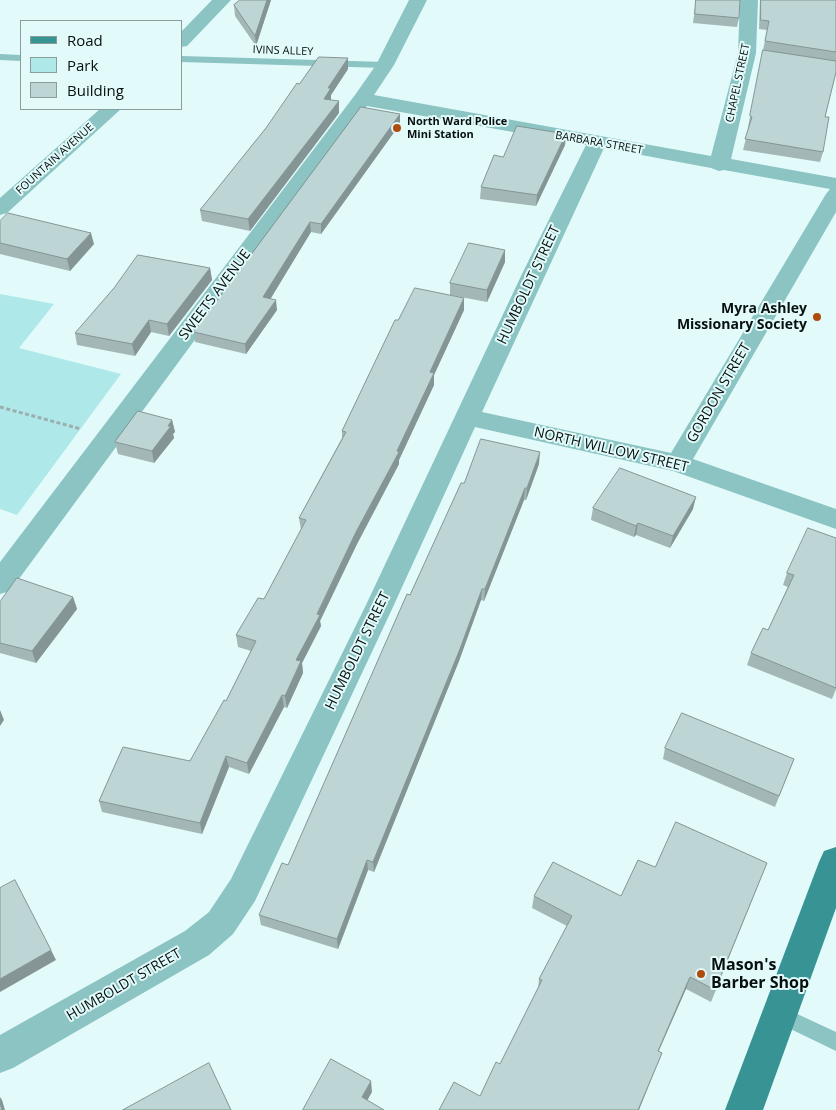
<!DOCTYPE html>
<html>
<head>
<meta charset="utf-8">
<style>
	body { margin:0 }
	#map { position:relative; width:836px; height:1110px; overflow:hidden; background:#e2fafa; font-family:"Open Sans",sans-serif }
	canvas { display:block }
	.legend { position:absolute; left:20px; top:20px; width:162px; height:90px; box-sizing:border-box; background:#e2fafa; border:1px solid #8a9c9c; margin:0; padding:6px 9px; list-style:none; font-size:15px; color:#070f0f }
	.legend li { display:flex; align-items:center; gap:10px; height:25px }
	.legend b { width:25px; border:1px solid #8a9c9c }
</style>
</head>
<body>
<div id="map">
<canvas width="836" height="1110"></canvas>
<ul class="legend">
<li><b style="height:6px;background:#379394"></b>Road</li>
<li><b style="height:14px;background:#afe8e9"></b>Park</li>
<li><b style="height:14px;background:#bed5d5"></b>Building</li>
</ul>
</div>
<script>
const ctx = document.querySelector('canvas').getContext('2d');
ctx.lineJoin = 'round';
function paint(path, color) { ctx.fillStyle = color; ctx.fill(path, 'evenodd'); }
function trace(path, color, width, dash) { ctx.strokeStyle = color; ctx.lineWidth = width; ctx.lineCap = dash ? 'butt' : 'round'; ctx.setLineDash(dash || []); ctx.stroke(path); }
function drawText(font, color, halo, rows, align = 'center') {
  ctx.font = font + ' "Open Sans",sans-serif'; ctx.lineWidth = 4; ctx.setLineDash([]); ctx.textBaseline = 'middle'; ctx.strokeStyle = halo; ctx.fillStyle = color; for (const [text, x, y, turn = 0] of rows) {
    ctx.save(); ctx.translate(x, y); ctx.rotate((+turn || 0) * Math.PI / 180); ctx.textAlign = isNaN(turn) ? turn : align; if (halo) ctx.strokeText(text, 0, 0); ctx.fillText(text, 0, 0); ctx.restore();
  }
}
paint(new Path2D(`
	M0,294L54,304L19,348L121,374L17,515L0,509Z`), '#afe8e9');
trace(new Path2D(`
	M0,407L81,429`), '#9cafaf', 3, [4, 2.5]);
paint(new Path2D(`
	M0,54L21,55V61L0,60Z
	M181,56L385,62L390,65L385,68L181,62Z
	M780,1006L836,1032V1051L774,1021L771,1015L774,1009Z`), '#8cc3c3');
paint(new Path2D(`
	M212,0H231L187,46L181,47V32Z
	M409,0H427L394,65L374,95L711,156L738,53L740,0H758L756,53L731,159L836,178V212L693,459L836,509V529L673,471L475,427L393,607L255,901L233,934L209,955L13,1068L0,1073V1035L185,931L209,912L231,879L365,607L522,274L586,145L367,106L10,591L0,594V562L355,95L376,65ZM604,148L711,168L719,171L724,170L830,189L826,194L671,453L482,412Z
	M100,109H121L7,213L0,215V198Z`), '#8cc3c3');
paint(new Path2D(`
	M836,847V908L763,1110H725L819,862L824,851Z`), '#379394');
paint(new Path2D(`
	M240,0H271L256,46L235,16L234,5Z
	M696,0H740L739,18L737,27L693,23Z
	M760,0H836V73L825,117L823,152L820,162L743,150L749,127H748L767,30L759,29Z
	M348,58V69L331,95V100L339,101V113L250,231L202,221L200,210L266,128L299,84Z
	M400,114V124L321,234L311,232L270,298L277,310L246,354L195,342L194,332Z
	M566,134L565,145L536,206L480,199L481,187L503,157Z
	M0,221L94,244L70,271L0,254Z
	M505,262L487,302L450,295V283Z
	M210,268L212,280L169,336L151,332L135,356L77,345L75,333Z
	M464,298V310L434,375V385L399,460V464L357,544L320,621L321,626L302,663L303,673L287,708L284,707L249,774L229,767L202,834L102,812L99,801L190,761L226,701L251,651L238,647L236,635L264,599L301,530L299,518L342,438V431L398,320Z
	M172,420L175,432L173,434L174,438L154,463L118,454L115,442Z
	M539,464L526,500H524L484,601L481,600L459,661L374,872L368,870L338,949L261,925L259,915L288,865L410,595L464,483Z
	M593,508L693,509L670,548L636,535L634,537L591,520Z
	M836,538V689L832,699L747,665L751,653L768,630L788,587L783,585L787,573Z
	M73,597L77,609L36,663L0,653V602Z
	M665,748L794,759L775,807L663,759Z
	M767,863L711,1002L686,989L658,1051L662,1053L658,1064L480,1096L500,1064L538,989L539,979L567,926L532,908L534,896H621L655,867Z`), '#a3b7b7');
paint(new Path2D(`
	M267,0H271L256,46L255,36Z
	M348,58V69L331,95V100L324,110V99L328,88Z
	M339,101V113L250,231L248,219Z
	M400,114V124L321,234V224Z
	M566,134L565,145L536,206L537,195Z
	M310,222L311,232L265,308L263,297Z
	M91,233L94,244L70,271L67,259Z
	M505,250V262L487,302V290Z
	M210,268L212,280L169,336L167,324Z
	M464,298V310L434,375V385L399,460V464L357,544L320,621L321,626L302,663L303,673L287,708L285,696L296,660L356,532L397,451L430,372Z
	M276,300L277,310L246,354L245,344Z
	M149,320L151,332L135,356L132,344Z
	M172,420L175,432L173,434L174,438L154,463L152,451Z
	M540,452L539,464L526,500L527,488Z
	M525,488L524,500L484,601L485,589Z
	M696,497L693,509L670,548L673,536Z
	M638,523L636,535L634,537L636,526Z
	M482,589L481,600L459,661L374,872L373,862Z
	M73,597L77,609L36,663L32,651Z
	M282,695L284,707L249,774L247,763Z
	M0,710L4,720L0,726Z
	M226,756L229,767L202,834L200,823Z
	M367,860L368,870L338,949L337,939Z
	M51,950L56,960L0,992V979Z
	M690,977L686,989L654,1062L658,1051Z
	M662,1053L639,1110H638Z
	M371,1081L372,1092L363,1108L362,1097Z
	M0,1097L2,1100L5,1110H2L0,1103Z`), '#859595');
const building = new Path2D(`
	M240,0H267L255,36L234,5Z
	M696,0H740L739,18L695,14Z
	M761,0H836V52L765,41L769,21L761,20Z
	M763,50L836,61V72L825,117H829L823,152L745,139L752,117L750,116Z
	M319,57L348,58L328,88H331L324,99L339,101L248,219L200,210L266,128L297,83L299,84Z
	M361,107L400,114L321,224L310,222L263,297L276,300L245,344L194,332Z
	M517,126L566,134L537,195L481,187L494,155L503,157Z
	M8,213L91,233L67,259L0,243V221Z
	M469,243L505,250L487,290L450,283Z
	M138,255L210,268L167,324L149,320L132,344L75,333L114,288Z
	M415,288L464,298L430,372L434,373L397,451L399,452L356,532L317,614L320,615L296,660L301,661L285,696L282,695L247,763L226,756L200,823L99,801L123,747L190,761L224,700L226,701L256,641L236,635L258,598L264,599L306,520L299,518L346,432L342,431L395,320H398Z
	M138,411L172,420L168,426H171L152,451L115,442Z
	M481,439L540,452L527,488H525L485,589H482L460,649L373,862L367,860L337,939L259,915L282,863L288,865L407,594L410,595L461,483H464Z
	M620,468L696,497L673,536L638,523L636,526L593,508Z
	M808,528L836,538V688L751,653L763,628L768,630L794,575L787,573Z
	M17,578L73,597L32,651L0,643V602Z
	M682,713L794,759L779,796L665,748Z
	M676,822L767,863L715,990L690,977L658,1051L662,1053L638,1110H439L454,1082L480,1096L496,1062L500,1064L542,980L539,979L572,916L534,896L553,862L621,896L638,860L655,867Z
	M15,880L51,950L0,979V888Z
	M331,1059L371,1081L362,1097L384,1110H303Z
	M209,1063L231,1110H123Z
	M0,1103L2,1110H0Z`);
paint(building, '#bed5d5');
trace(building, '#859595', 1);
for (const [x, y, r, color] of [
	[397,128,5,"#ae4c0d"],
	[817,317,5,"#ae4c0d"],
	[701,974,5,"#ae4c0d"]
]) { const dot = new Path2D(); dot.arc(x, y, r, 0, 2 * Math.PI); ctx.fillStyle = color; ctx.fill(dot); trace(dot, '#e2fafa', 2); }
drawText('11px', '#070f0f', '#e2fafa', [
	["IVINS ALLEY",283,51,2],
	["CHAPEL STREET",738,83,-78],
	["BARBARA STREET",599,143,10],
	["FOUNTAIN AVENUE",55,159,-42]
]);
drawText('bold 11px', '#070f0f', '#e2fafa', [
	["North Ward Police",407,122],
	["Mini Station",407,135]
], 'left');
drawText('14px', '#070f0f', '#e2fafa', [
	["HUMBOLDT STREET",529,285,-65],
	["SWEETS AVENUE",215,295,-53],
	["GORDON STREET",719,393,-60],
	["NORTH WILLOW STREET",611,450,13],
	["HUMBOLDT STREET",358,651,-64],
	["HUMBOLDT STREET",124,985,-30]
]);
drawText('bold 14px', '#070f0f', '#e2fafa', [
	["Myra Ashley",807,309],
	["Missionary Society",807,325]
], 'right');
drawText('bold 16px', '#070f0f', '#e2fafa', [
	["Mason's",711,965],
	["Barber Shop",711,983]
], 'left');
</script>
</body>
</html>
